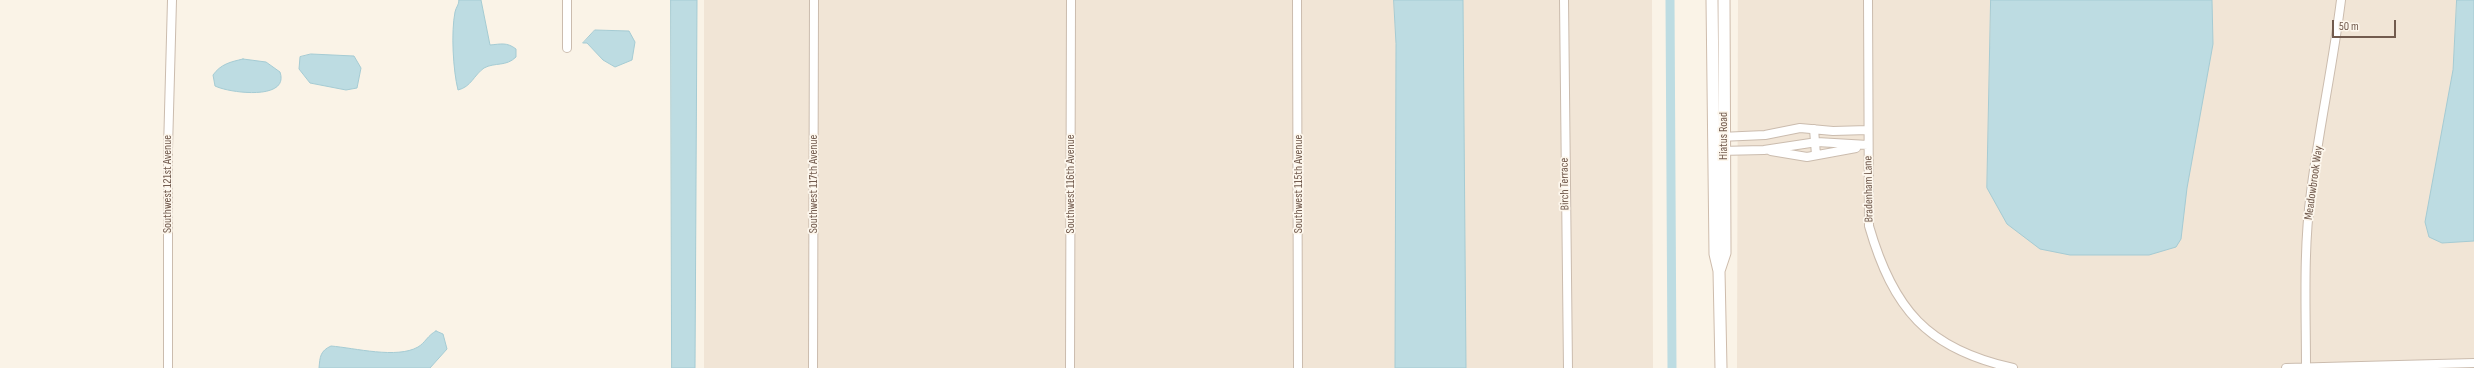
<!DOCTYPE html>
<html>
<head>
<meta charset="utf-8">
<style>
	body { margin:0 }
	#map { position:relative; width:2474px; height:368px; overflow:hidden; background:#faf3e7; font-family:"Sofia Sans Condensed",sans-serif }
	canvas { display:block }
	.scale { position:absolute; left:2332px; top:20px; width:64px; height:18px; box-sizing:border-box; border:2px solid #725b4e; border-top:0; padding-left:5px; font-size:12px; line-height:14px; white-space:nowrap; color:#725b4e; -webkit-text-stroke:3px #fdf7ed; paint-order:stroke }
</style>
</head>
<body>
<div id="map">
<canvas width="2474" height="368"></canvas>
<div class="scale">50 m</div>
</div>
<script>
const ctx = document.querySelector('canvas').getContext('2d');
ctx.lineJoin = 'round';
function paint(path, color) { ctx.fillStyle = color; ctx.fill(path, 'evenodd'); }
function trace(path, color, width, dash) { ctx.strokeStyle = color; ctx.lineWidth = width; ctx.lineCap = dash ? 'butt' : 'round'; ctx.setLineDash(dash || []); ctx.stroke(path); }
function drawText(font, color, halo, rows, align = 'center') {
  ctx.font = font + ' "Sofia Sans Condensed",sans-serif'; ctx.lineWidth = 3.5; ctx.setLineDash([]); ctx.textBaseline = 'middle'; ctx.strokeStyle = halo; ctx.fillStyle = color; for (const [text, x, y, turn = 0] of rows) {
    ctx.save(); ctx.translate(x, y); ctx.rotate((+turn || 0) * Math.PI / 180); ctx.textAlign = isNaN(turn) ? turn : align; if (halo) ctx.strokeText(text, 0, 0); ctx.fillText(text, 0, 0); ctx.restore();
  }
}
paint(new Path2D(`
	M704,0H1652L1653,368H704Z
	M1738,0H2474V368H1737Z`), '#f1e5d6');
const water = new Path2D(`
	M459,0H481L490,45C501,44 507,42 516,49V57C506,67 495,62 484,68C474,75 471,87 458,90C453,70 451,32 455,12C456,7 459,5 459,0Z
	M671,0H697L695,368H672Z
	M1394,0H1463L1466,368H1395L1396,44Z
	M1991,0H2212L2213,44L2187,188L2181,239L2176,247L2149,255H2070L2040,249L2007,224L1987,188Z
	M2457,0H2474V241L2442,243L2429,237L2425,222L2453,70Z
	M595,30L629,31L635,42L632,60L615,67L603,60L587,43H583Z
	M311,54L354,56L361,68L357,88L346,90L310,83L299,69L300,57Z
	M243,59L266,62L280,72C290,101 229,93 215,86L213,75C221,64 230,62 243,59Z
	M436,331L443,334L447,349L430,368H319C320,357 320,351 331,346C355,348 397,359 418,347C425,343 428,335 436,331Z`);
paint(water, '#bddce2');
trace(water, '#a5cbd3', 1);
trace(new Path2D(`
	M1670,0L1672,368`), '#bddce2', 9);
const street = new Path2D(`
	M567,0V48
	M1297,0L1298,368
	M1564,0L1568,368
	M1868,0L1869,226C1893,309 1927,349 2013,368
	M1814,129L1816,155
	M1720,137L1765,135L1800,128L1833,131L1868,130
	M1719,151L1764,150L1817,142L1868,145
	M1771,151L1807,157L1856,148
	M168,368V149L172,0
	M813,368L814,0
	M1070,368L1071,0
	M2286,368L2474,363
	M2306,368C2306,309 2303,250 2311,192C2319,128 2333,65 2341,0`);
const secondary = new Path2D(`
	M1712,0L1715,254L1719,271L1721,368
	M1719,271L1725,253L1724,0`);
trace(street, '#cbbcae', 10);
trace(secondary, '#cebcac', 13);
trace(street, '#fff', 8);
trace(secondary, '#fff', 11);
drawText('12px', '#725b4e', '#fdf7ed', [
	["Hiatus Road",1724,136,-90],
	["Meadowbrook Way",2314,183,-82],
	["Southwest 121st Avenue",168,184,-90],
	["Southwest 117th Avenue",814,184,-90],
	["Southwest 116th Avenue",1071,184,-90],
	["Southwest 115th Avenue",1299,184,-90],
	["Birch Terrace",1565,184,-91],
	["Bradenham Lane",1869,189,-91]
]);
</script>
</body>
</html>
